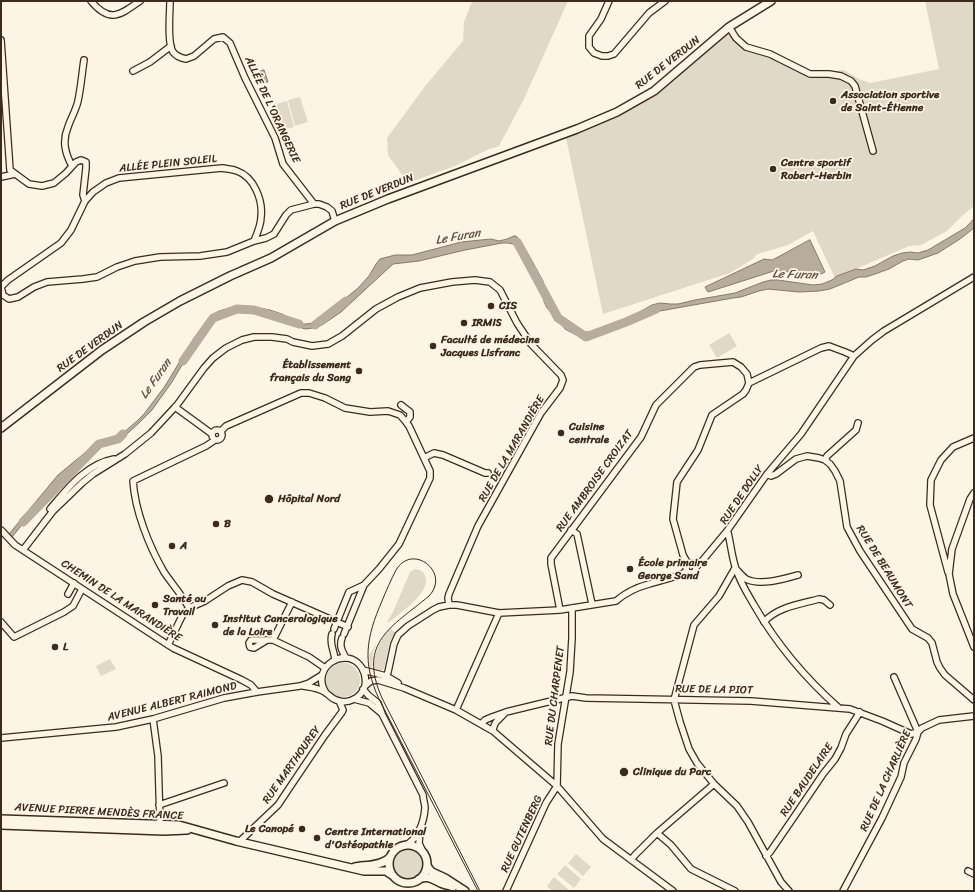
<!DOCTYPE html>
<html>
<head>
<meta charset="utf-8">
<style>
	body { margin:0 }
	#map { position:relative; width:975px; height:892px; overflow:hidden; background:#fcf5e5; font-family:Sriracha,sans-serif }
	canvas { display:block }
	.frame { position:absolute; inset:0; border:2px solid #3b2a1e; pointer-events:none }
</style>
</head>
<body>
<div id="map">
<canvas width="975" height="892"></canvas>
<div class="frame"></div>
</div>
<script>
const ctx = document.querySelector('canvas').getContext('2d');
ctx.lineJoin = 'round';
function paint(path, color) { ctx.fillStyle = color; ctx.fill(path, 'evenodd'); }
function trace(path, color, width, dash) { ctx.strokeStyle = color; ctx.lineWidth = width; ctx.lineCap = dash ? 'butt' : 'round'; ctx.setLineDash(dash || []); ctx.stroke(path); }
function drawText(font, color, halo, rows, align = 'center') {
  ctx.font = font + ' Sriracha,sans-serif'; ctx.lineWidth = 3.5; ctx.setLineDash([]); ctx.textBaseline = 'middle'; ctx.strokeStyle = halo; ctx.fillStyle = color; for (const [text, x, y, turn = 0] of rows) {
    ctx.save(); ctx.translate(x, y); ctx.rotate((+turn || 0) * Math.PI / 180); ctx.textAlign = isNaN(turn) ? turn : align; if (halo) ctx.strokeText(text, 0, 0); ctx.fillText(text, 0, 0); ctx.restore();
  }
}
paint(new Path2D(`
	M473,1H568L524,99L499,146L487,150L455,166L408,183L388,155L387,138L426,85L463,41L464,22L471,4Z
	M925,1H974V206L962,216L947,231L921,245L909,246L835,278L813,231L788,245L761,253L756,255L753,259L730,273L603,314L565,133L654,91L729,27L746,47L770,54L810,74L844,70L859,79L870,83L939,69Z
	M300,97L308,122L295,126L288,100Z
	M287,101L294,127L284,130L276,104Z
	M729,333L737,346L717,358L709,345Z
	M415,569C420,570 423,571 425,576C433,591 398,615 388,623L387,622L393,612L410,572Z
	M390,628L396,633L390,641L384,669L381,670L374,669C374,653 380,640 390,628Z
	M376,644V645L373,653L372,668H370L369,655Z
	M110,659L116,669L101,676L96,666Z
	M326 680a17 17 0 1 1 34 0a17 17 0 1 1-34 0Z
	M392 864a16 16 0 1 1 32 0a16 16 0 1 1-32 0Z
	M576,854L591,867L583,876L568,863Z
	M565,865L581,879L574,888L557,874Z
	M554,877L570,891H552L547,886Z`), '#e0d8c8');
const water = new Path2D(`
	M264,70L268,82L263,83L259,72Z
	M974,219V228L960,239L938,253L918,260L909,259L903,261L889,269L875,274L866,277H859L830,289L819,291L799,292L768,289L759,291L741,297L733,298L643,314L630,323L619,326L602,335L583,337L578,336L565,329L560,322L547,308L544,302L543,292L530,262L522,252L516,245L513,244L508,243H502L465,250L419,261L393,264L341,312L322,325L313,328L305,329L293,325L283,317L257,311H229L217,317L203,331L195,343L172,382L152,410L139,423L119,441L116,443L99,446L63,477L44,498L12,537L9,534L58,475L87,451L96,444L101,442L114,441L138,420L144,414L165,386L194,338L207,320L212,315L219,311L229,308L238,307L249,309L259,308L270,310L282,314L288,317L298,324H306L314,323L321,320L334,311L346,298L358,288L369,276L376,264L380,259L395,255H412L461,242L491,239L499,241L507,239L514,236H516L520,240L531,259L543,281L548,301L555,313L561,317L566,326L577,331L586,332L601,331L608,329L621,320L632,316L652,305L660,303L670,304H678L695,300L735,293L763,282L771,280H778L813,285L822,284L832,280L837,276L856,269L863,270L875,266L893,256L902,253L910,252L918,253L928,250L965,228Z
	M810,240L825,272L815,277L777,270L708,292L705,287L764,259L772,260Z`);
paint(water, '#b7ad9e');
trace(water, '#85796b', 1);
trace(new Path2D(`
	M517,242L558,318L586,337L626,322L656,309
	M315,325L346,301
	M183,361L213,318L237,309L254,310L299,324
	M23,522L99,444L118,439L123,434`), '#b7ad9e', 9);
const minor = new Path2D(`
	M91,1C110,24 120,15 140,1
	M170,1C170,13 167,43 173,52C176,56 181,58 186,59L194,56L214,39L223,37L230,43L245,78L275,138L283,164L314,204
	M609,1L601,19L589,36V47L594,53L602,56H608L614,54L649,13L665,1
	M729,27L736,38L746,47L770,54L810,74H829L841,76L851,81L855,86L873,151
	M1,40L10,170L29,184L42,186L54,183L66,173L76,162L81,160L86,162V168L83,195L85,201
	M133,71L150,62L171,46
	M72,166C65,153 62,141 68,127C71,118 76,110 78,101C81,87 82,73 84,60
	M1,177L15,174
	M254,241C257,234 261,225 261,217C263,200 254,177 237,171C232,169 227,169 222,168L119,178L106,183L93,192L85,201L71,230L61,243L8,280L1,287L3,295L9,299L18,297L34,287L47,282L83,279L97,277L117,267L135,261L160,257L200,256L227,252L254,241L266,238L274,234L286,215L291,210L314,204H319L327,207L332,211L335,221
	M749,383L821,348L829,346L845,352L854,356
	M401,405L410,412V417L406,422
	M175,407L212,434
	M212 435a5 5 0 1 1 10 0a5 5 0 1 1-10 0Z
	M221,431L226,426L301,393H309L325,398L345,408L370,412L388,411L400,415L406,422L409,426L430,471V478L399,544L379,569L364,585
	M424,458L434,453L443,455L485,473H488
	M825,460L827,456L856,430L858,423
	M767,474L771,476L776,474L796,459L807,456L819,458L825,460L830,464L835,471L840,481L847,527L860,551L912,629L928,638L932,643L937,662L940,668L945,675L974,700
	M974,493L970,499L952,549L949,574L953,594L974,647
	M50,509C67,489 86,464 114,459
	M1,530L15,545L162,641L173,648L242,680L251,685L257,692
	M571,530L577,534L592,604
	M727,531L728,533C731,545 732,558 736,569C740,582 747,593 754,605C776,643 806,679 839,708
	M23,550L53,511L82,483L93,474L125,454L151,433L177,405L204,368L213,358L226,348L242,340L254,337H272L287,339L293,342L312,346L328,344L342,336L376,309L398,297L420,288L452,282L475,280L490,282L500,290L517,323L531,344L561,375L563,380L560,388L541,413L478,526L449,594L448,598L449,605
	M686 568a5 5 0 1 1 10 0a5 5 0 1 1-10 0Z
	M696,567L702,561L727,531L767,474L801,434L854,356L872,340L884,331L974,277
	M948,572L930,505L931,480L941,460L953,447L974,438
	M68,594L74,583
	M189,608C182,595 172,584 164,572C149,546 135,511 133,481L206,446L215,440
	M560,610L551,564V558L641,437L656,405L694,367L700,365L733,362L741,367L747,374L749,383L746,390L743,394L712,415L698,450L677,482L673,519L683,555L688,564
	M1,622L14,637L64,612L73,606L82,589
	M764,622C777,607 801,604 819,599L824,600L830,605
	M334,629L349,592L364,585L344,634
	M332,634C329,644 334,649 335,660
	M342,638C339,646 342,651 346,658
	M267,640L254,648L250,647L249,643L251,640H273L309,657L325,668
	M273,640L292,602
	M168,645L183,614L189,608L205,601L228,586L242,580L252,582L273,594L348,627
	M363,670L386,676L398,683
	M894,677L918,732
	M384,681L388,672L394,644L398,635L408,626L433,610L439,607L449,605H457L499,613L560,610L616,601C625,593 638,587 649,584C662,580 676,578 687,571
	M303,686C310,687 320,688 326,693C329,695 331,698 336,700C348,705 361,698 365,686C366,680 365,673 362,668C347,644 309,667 326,693
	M365,686L371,681L378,680L404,688L456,710L493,731L557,786L603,839L673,891
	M363,689L368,695L378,703L382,714L423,795C423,799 425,804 425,808C424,822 418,840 404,846
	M354,699L369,703L381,713
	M456,710L499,613
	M153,719L158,756L160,824
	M481,724L485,720L492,717L506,712L572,696L586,698L751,701L850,709L882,721L911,734L918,732
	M493,731C494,721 498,721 504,714
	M1,738L116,727L153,719L224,698L257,692L300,686L309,683L322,675
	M159,805L224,783
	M420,831L419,843L422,850
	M657,833L671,845L691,869L735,891
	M240,841L278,805L292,784L325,735L342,712L343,710L339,701
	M766,856L770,852L796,814L823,774L835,759L841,748L846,734L860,712
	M631,860L635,855L657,833L714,784
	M968,871L974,874
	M506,891L546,803L557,786L558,744L570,672L572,638V608
	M789,891L781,882L748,822L737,806L714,784L697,763L689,749L680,722L674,700L694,625L719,596L735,568C738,571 742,576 746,579C760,586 784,579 798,575
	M843,891L882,818L901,777L904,763L916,739L918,732L922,728L939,720L974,716`);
const major = new Path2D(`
	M1,428L102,350L144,322L180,301L230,276L271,258L335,221L388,199L577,129L617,112L654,91L729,27L771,1
	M1,819L179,825L236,841L364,871H386L392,875
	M1,825L164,831L187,830
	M389 864a19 19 0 1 1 38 0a19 19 0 1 1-38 0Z
	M427,865L429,869L432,872L445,878L465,891
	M355,867C365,865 383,866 390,857
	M419,879C430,875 433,880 443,884C446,885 450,886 453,887`);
trace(minor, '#3b2a1e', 8);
trace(major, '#3b2a1e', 10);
trace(minor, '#fcf5e5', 5.5);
trace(major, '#fcf5e5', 7);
trace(new Path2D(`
	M478,891L379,699C362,662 366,638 382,601C386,591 391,580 396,570C413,542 451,573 429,596C392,627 357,642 382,698L480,891`), '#3b2a1e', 1);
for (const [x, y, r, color] of [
	[833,101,4,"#3b2a1e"],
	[773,169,4,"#3b2a1e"],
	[491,306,4,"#3b2a1e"],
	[464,323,4,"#3b2a1e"],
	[433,346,4,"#3b2a1e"],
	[359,371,4,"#3b2a1e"],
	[561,433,4,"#3b2a1e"],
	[269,499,5,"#3b2a1e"],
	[216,524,4,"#3b2a1e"],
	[172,546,4,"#3b2a1e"],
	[630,569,4,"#3b2a1e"],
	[155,605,4,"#3b2a1e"],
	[215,625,4,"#3b2a1e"],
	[55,647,4,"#3b2a1e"],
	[624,772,5,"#3b2a1e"],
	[302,829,4,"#3b2a1e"],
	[317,838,4,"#3b2a1e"]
]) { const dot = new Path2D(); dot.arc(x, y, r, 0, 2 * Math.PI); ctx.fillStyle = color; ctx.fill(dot); trace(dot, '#fcf5e5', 1.5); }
drawText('11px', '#3b2a1e', '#fcf5e5', [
	["RUE DE VERDUN",668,63,-38],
	["ALLÉE DE L'ORANGERIE",272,110,65],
	["ALLÉE PLEIN SOLEIL",168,164,-6],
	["RUE DE VERDUN",377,192,-22],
	["RUE DE VERDUN",90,347,-36],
	["RUE DE LA MARANDIÈRE",512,449,-60],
	["RUE AMBROISE CROIZAT",595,481,-54],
	["RUE DE DOLLY",742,495,-56],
	["RUE DE BEAUMONT",884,567,58],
	["CHEMIN DE LA MARANDIÈRE",121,601,33],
	["RUE DE LA PIOT",714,690,1],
	["RUE DU CHARPENET",555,696,-83],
	["AVENUE ALBERT RAIMOND",172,702,-14],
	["RUE MARTHOUREY",292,765,-55],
	["RUE BAUDELAIRE",807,780,-56],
	["RUE DE LA CHARLIÈRE",886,781,-66],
	["AVENUE PIERRE MENDÈS FRANCE",99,812,3],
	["RUE GUTENBERG",522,834,-65]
]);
drawText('bold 11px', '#3b2a1e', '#fcf5e5', [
	["Association sportive",841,95],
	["de Saint-Étienne",841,108],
	["Centre sportif",781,163],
	["Robert-Herbin",781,176],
	["CIS",499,306],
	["IRMIS",472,323],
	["Faculté de médecine",441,340],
	["Jacques Lisfranc",441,353],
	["Établissement",351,365,"right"],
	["français du Sang",351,378,"right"],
	["Cuisine",569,427],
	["centrale",569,440],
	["Hôpital Nord",278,499],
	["B",224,524],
	["A",180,546],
	["École primaire",638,563],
	["George Sand",638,576],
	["Santé au",163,599],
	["Travail",163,612],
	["Institut Cancerologique",223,619],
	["de la Loire",223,632],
	["L",63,647],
	["Clinique du Parc",633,772],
	["Le Canopé",294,829,"right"],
	["Centre International",325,832],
	["d'Ostéopathie",325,845]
], 'left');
drawText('italic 12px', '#605144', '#fcf5e5', [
	["Le Furan",458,237,-10],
	["Le Furan",795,275,2],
	["Le Furan",156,379,-55]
]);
</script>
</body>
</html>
